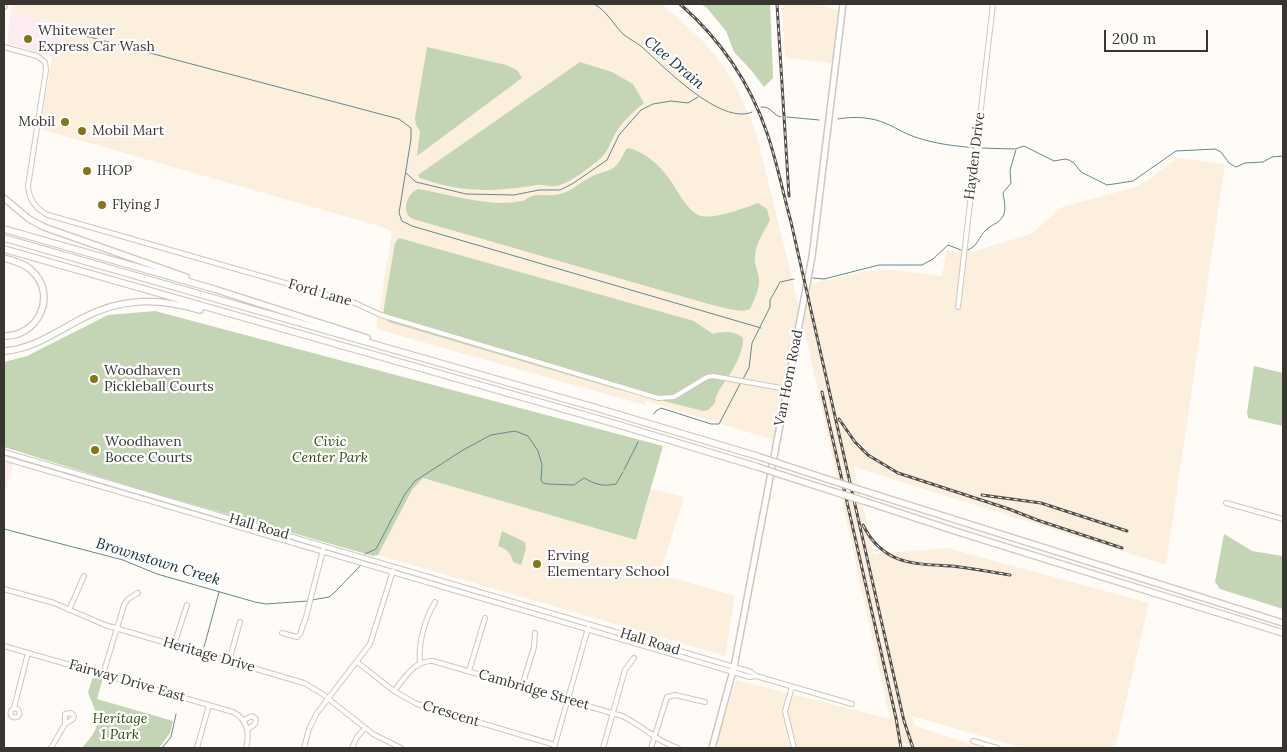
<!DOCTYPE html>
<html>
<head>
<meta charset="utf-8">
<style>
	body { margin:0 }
	#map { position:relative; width:1287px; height:752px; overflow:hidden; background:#fffbf7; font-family:Lora,serif }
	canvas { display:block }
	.frame { position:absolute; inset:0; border:5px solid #393632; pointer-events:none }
	.scale { position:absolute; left:1104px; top:30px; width:104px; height:22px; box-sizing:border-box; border:2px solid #393632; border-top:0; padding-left:6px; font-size:15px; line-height:18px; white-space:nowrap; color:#393632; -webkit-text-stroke:4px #fff; paint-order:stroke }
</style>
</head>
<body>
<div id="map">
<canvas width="1287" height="752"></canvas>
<div class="frame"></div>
<div class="scale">200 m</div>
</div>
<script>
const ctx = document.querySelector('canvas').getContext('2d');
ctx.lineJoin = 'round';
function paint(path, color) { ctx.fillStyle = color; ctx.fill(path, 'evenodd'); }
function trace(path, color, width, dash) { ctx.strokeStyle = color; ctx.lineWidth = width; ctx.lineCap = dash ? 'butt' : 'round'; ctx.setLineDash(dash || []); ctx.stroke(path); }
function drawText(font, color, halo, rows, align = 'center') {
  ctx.font = font + ' Lora,serif'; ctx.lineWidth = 4.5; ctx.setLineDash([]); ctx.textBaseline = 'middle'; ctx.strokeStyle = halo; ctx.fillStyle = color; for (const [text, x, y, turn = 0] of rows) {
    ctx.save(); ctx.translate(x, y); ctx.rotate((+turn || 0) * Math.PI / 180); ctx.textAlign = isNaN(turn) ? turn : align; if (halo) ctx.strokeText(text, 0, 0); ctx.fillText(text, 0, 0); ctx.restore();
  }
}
paint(new Path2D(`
	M11,11L67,25L58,59L10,44L7,38Z
	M4,461L14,464L4,497Z`), '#fdedf2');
paint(new Path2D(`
	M12,4H662L701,39L723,65L736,87L751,120L758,140L800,311L774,440L646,401L645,405L376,329L392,232L386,228L40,129L52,57L58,59L67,25L11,11Z
	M782,4H817L838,10L832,63L785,58Z
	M1177,158L1225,164L1166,565L854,467L874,554L947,548L1149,603L1115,748H1023L912,716L915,726L984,748H715L736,680L890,719L801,314L810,270L813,283L866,271L894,270L942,276L947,250L968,253L1031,234L1062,207L1139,186Z
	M423,478L636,540L651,489L684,497L660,574L735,596L725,656L378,555L412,490Z`), '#fcefdd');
paint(new Path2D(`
	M701,4H770L773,73V78L764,87L751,70L734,52L726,31L707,8Z
	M427,47L506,65L517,70L522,78L417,156L420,131L416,125L415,118Z
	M580,62L612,72L633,84L644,103C633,112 622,122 615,134C611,141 608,151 602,157C592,166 569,184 556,186C550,187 543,184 537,185C495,192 461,193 420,178L418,175Z
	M629,148C643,152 655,161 664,172C675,184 686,212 701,216C715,219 745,208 758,203L767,209L770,220C764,232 756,242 755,256C754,265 758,271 759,279C760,289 754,300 750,309C740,314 724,307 712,305L413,219C400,213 407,193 418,189C450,194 489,208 522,201C526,200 528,197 532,196C538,194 548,196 555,195C568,194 578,184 589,178C612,166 613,176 626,149Z
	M399,238L694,321L713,334C723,331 735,331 743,338C744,351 734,368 727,379C722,386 715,394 715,403L708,410L703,411L616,389L389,322L385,319L383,314L395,243Z
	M155,311L663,446L636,540L423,478L412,490L378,555L373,556L129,486L4,447V362L27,356L108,315Z
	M1254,366L1283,373V426L1248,418L1247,413Z
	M502,531L525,542L526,549L521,565L513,562C511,553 507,549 498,546Z
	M1224,534L1252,551L1283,556V609L1220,589L1215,582Z
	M93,677L103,678L97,699L173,721L170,733L159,748H82C104,723 99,721 88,692Z`), '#c4d5b6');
trace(new Path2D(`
	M594,4C607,11 613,24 623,34C629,39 636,42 642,47C664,67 721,126 752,112
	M67,31L399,119L411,128V139L399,213L402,221L412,226L761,328
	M761,107C772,106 773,116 781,117
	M787,117L819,120
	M838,119C853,116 873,117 887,124C897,128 905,134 915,137C935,144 955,146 976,148
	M979,148L1015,149L1024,146L1054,161L1065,159L1069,160L1074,163L1081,172L1107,185L1133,181L1176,151L1215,149L1221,152L1229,163L1236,167L1245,163L1263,162L1272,157L1283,156
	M406,173L416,182L466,194L514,195L539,190H560L572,184L607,160L619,135L641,110L653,104L671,101L688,103L698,97
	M967,250C977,248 979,236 986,230C993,223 1000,224 1004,214C1006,207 1004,200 1003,193L1011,183L1010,170L1016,150
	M813,278L824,279L879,265H922L933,259L948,245L961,250
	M743,379L749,368L752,343L770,307V300L773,295L780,282L794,279
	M654,414L656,411L661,408L711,424H719L741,382
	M624,470L638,442
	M4,529L123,560L157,574L255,602L266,604L308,601
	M365,554L376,549L405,494L415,481L463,450L491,435L515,431L528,436L538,451L542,465L541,480L543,483L548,484L574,485L584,478C595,484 602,487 616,484L623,472
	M312,600L329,597L335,592L360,566
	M204,647L219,592
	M162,748L171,737L176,714`), '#618992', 1);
const minor = new Path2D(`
	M4,47L37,56L45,62L46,70L28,186C29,200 36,209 48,215L355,303L381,315L658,398L674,397L707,377L713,376L787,389
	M958,307L993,4
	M4,452L734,667L751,672L756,676L852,704
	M4,458L733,672L750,677L756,676
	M1226,503L1283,519
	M4,589L54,603L105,625L304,683L321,693L373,734L401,748
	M69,610L84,576
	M282,633L297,637L300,634L306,617L323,550
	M174,645L187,605
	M4,646L233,712C248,720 250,733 246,748
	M229,661L240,622
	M357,662L394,691L417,704L555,745
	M420,662C418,643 425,619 435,602
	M469,671L485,618
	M103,674L124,605L128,599L138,593
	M522,686L534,647L535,633
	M792,687L785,711L794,748
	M394,691C405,678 414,660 433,661L622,716C642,725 657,742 678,748
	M14,708L28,653
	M10.5 713a4.5 4.5 0 1 1 9 0a4.5 4.5 0 1 1-9 0Z
	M244,720L252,716L256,719L255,724L248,729
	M973,741L997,748
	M51,748L65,724L73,719L74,716L71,713L65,714V724
	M197,748L209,705
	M304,748L309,729L317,713L370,644L393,571
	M352,748L357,737L365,728
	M554,748L588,628
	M603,748L625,670L634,658
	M651,748L667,697L675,695L705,702`);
const major = new Path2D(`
	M4,6V4
	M712,748L734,667L812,257L843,4`);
const highway = new Path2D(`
	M4,198L29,219L44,227L186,277
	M4,229L214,289L367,338
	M4,238L600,409L760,457
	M4,249L616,424L758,467
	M4,258C13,261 25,263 32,271C58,295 38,337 4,336
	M4,351C33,349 56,332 81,319C121,297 158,298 200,310
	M784,465L833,481
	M782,475L835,492
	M861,490L1283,623
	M864,501L958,532L1283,633`);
trace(minor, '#cfc7bc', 6);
trace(major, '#cfc7bc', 8);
trace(highway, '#cfc7bc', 8);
trace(minor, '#fff', 4);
trace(major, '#fff', 5);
trace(highway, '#fff', 5.5);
const rail = new Path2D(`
	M680,4C720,39 750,83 767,133C777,162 783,193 791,222L904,721L913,748
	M777,4L789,196
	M822,392L896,718L901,748
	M839,419L855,442L868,455L898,473L1009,509L1037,520L1122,548
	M982,495L1041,503L1127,531
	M863,525C883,565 914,564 952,566C971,568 991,572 1010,575`);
trace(rail, '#53504c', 3);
trace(rail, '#fff', 1, [4]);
const highwayBridge = new Path2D(`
	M760,457L784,465
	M758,467L782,475
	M833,481L861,490
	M835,492L864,501`);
trace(highwayBridge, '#cfc7bc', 8, []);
trace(highwayBridge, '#fff', 5.5);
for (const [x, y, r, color] of [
	[28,39,5,"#837518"],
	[65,122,5,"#837518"],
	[82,131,5,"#837518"],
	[87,171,5,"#837518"],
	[102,205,5,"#837518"],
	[94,379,5,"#837518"],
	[95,450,5,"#837518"],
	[537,564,5,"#837518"]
]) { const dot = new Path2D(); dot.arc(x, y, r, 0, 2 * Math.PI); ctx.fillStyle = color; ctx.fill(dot); trace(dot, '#fff', 2); }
drawText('14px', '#393632', '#fff', [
	["Whitewater",38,31],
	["Express Car Wash",38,47],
	["Mobil",55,122,"right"],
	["Mobil Mart",92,131],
	["IHOP",97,171],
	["Flying J",112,205],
	["Woodhaven",104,371],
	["Pickleball Courts",104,387],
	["Woodhaven",105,442],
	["Bocce Courts",105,458],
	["Erving",547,556],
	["Elementary School",547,572]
], 'left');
drawText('14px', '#393632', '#fff', [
	["Hayden Drive",975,156,-83],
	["Ford Lane",320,293,16],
	["Van Horn Road",789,378,-79],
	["Hall Road",259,527,16],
	["Hall Road",650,642,17],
	["Heritage Drive",209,655,16],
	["Fairway Drive East",127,681,16],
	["Cambridge Street",534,690,16],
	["Crescent",451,714,17]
]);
drawText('italic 14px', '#2e4a0a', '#fff', [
	["Civic",330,442],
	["Center Park",330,458],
	["Heritage",120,719],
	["1 Park",120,735]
]);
drawText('italic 15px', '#15333a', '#fff', [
	["Clee Drain",674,63,40],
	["Brownstown Creek",158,562,17]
]);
</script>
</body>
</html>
